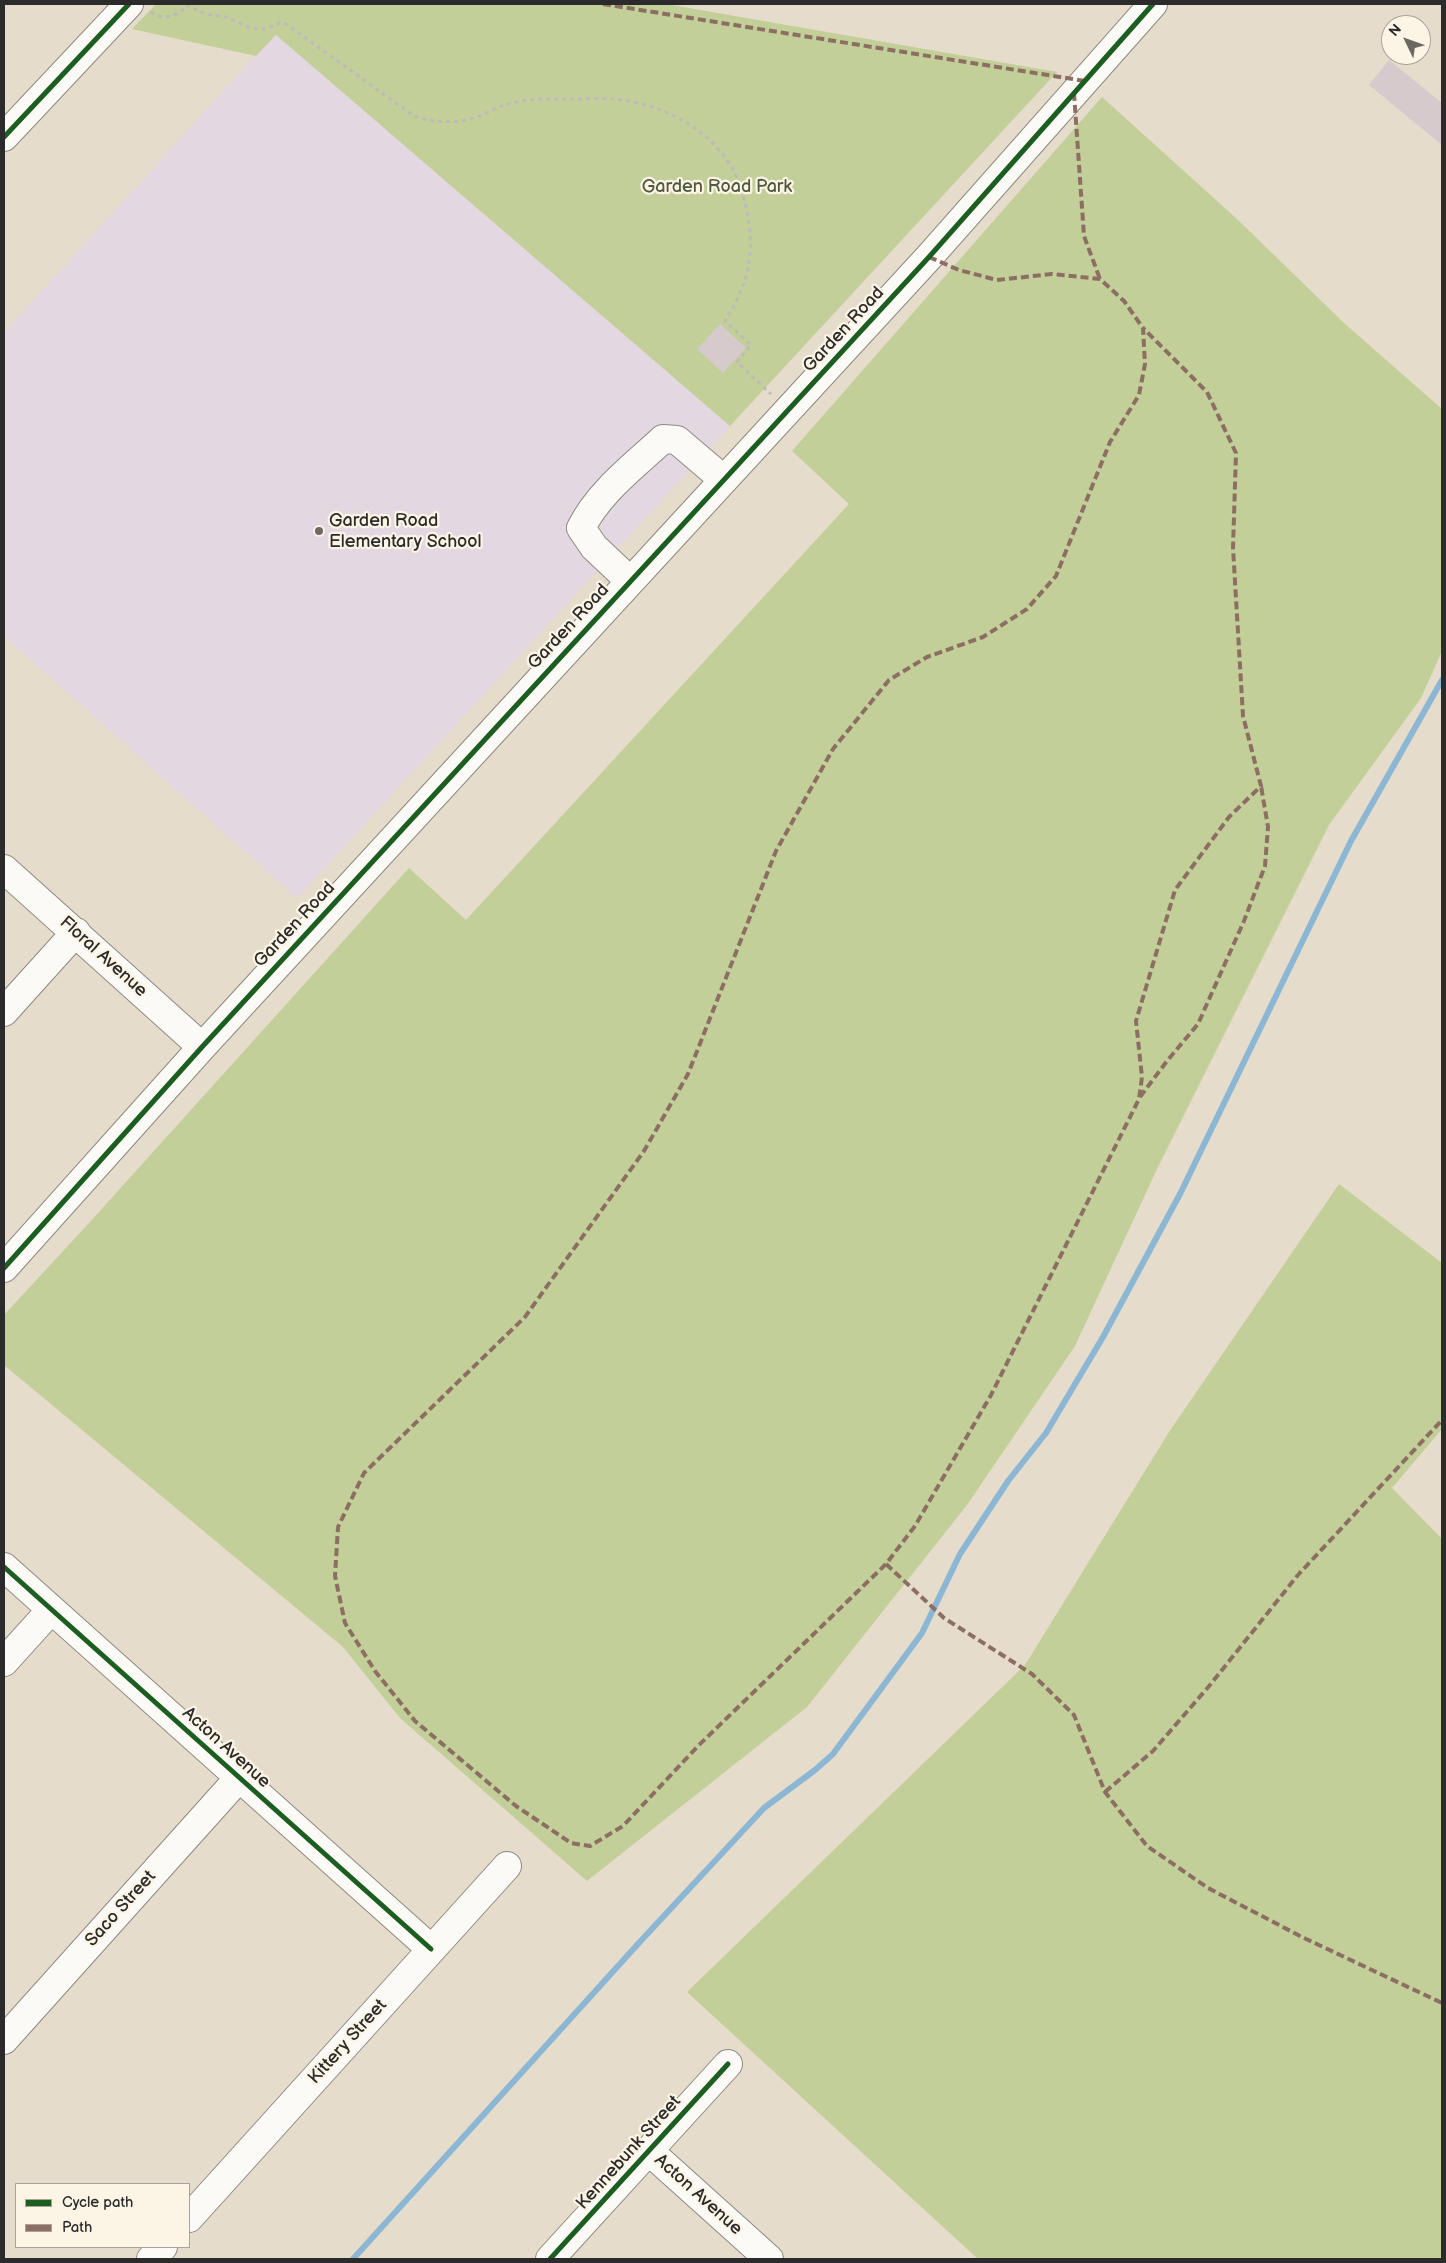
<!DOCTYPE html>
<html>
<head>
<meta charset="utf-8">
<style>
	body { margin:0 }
	#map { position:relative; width:1446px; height:2263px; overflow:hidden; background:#e6dccb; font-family:"Balsamiq Sans",sans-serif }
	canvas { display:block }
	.frame { position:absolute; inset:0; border:5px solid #2b2b2b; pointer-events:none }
	.legend { position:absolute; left:15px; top:2183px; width:175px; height:65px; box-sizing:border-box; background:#fcf5e5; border:1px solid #a8a49b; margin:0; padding:6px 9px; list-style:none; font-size:15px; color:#2b2b2b }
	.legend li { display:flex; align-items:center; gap:10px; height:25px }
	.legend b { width:25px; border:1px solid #a8a49b }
	.north { position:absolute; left:1381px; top:15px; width:50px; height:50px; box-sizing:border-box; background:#fcf5e5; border:1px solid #a8a49b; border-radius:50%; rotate:312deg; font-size:14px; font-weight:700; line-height:20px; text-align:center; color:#2b2b2b }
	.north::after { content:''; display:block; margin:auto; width:18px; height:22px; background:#6c6963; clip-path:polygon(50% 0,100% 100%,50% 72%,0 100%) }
</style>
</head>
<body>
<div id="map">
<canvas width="1446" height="2263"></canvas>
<div class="frame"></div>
<ul class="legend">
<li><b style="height:6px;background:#1b5e20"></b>Cycle path</li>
<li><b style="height:6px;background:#8d6e63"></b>Path</li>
</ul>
<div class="north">N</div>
</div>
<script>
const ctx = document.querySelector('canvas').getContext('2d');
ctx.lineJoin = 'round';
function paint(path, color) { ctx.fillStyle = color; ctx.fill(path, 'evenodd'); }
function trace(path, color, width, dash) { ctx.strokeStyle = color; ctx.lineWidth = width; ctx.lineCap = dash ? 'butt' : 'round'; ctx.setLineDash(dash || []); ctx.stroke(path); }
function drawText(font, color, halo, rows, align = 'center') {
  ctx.font = font + ' "Balsamiq Sans",sans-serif'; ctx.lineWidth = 4.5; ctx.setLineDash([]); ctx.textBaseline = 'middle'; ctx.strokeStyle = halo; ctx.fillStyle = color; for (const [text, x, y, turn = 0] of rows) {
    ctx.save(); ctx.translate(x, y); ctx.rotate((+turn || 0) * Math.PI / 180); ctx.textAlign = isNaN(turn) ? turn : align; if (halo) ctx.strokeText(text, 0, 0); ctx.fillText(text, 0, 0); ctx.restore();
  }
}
paint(new Path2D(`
	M275,34L730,426L297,898L4,636V333Z`), '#e3d8e1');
paint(new Path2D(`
	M156,4H666L1057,72L730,426L276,35L256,56L132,29Z
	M1102,97L1237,219L1344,323L1442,409V651L1421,698L1329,825L1157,1169L1075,1346L967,1505L807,1707L587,1881L400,1718L343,1647L4,1365V1315L89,1223L409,868L466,920L849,504L792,451Z
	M1339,1184L1442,1263V1429L1392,1488L1442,1539V2259H978L687,1992L1025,1665L1169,1432Z`), '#c2cf98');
trace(new Path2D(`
	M353,2259L637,1945L764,1808L815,1770L833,1754L922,1633L960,1554L1008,1481L1046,1433L1103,1337L1180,1194L1351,841L1442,680`), '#8bb6d4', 6);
paint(new Path2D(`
	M1389,60L1442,103V145L1369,85Z
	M720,324L746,348L723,373L697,349Z`), '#d6cacc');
const minor = new Path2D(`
	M4,137L129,4
	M630,581L594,547L581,528C599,492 634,466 663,439L677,440L724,480
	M4,869L202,1047
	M4,1012L76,932
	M4,1268L202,1047L929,257L1153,4
	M4,1567L431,1949
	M4,1662L51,1610
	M4,2040L239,1778
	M649,2151L769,2259
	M189,2218L507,1866
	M151,2259L163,2247
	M550,2259L728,2064`);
trace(minor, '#8e8981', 30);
trace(new Path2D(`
	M189,4L188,6L206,14L226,17L251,28L265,29L280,23L286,24L414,116C437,124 462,124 484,114C495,109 504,104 516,102C534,98 554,99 573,99C586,99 601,98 614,99C670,104 728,138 743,195C756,244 753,277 725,321L751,345L737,362L771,394
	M151,12C164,22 176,15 188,6`), '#bcbbb7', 3, [4, 4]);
trace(minor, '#fbfaf7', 28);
trace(new Path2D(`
	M603,4L1085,81
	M1074,93L1084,236L1100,279
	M929,257L959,270L997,280L1052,274L1100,279L1124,301L1143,328L1145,364L1139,395L1110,442L1056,576L1027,609L983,637L927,657L889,680L833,749L776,851L688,1074L644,1151L525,1317L364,1473L338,1527L335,1576L345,1623L375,1671L415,1721L516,1806L571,1843L590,1846L623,1826L699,1745L886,1564L915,1526L991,1395L1139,1099L1142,1077L1136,1021L1175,890L1229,817L1261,786L1243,716L1233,548L1236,453L1207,392L1143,328
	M1140,1097L1167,1061L1198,1024L1244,921L1265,866L1268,827L1261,786
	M886,1564L944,1618L1032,1674L1074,1715L1105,1792L1147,1846L1208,1888L1304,1938L1442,2003
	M1105,1792L1153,1751L1210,1685L1298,1575L1442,1420`), '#8d6e63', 4, [8, 4]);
trace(new Path2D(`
	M4,137L129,4
	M4,1268L202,1047L929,257L1153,4
	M4,1567L431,1949
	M550,2259L728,2064`), '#1b5e20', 5);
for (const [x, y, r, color] of [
	[319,531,5,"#6c6963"]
]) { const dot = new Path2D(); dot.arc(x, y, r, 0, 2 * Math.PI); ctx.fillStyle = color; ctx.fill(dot); trace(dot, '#fcf5e5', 2); }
drawText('18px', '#4f593f', '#fcf5e5', [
	["Garden Road Park",717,187]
]);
drawText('18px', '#2b2b2b', '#fcf5e5', [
	["Garden Road",844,330,-47],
	["Garden Road",569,627,-47],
	["Garden Road",295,925,-47],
	["Floral Avenue",103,957,42],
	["Acton Avenue",226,1748,42],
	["Saco Street",121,1909,-48],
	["Kittery Street",348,2042,-48],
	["Kennebunk Street",629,2153,-48],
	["Acton Avenue",698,2195,42]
]);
drawText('18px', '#2b2b2b', '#fcf5e5', [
	["Garden Road",329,521],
	["Elementary School",329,542]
], 'left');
</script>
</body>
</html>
